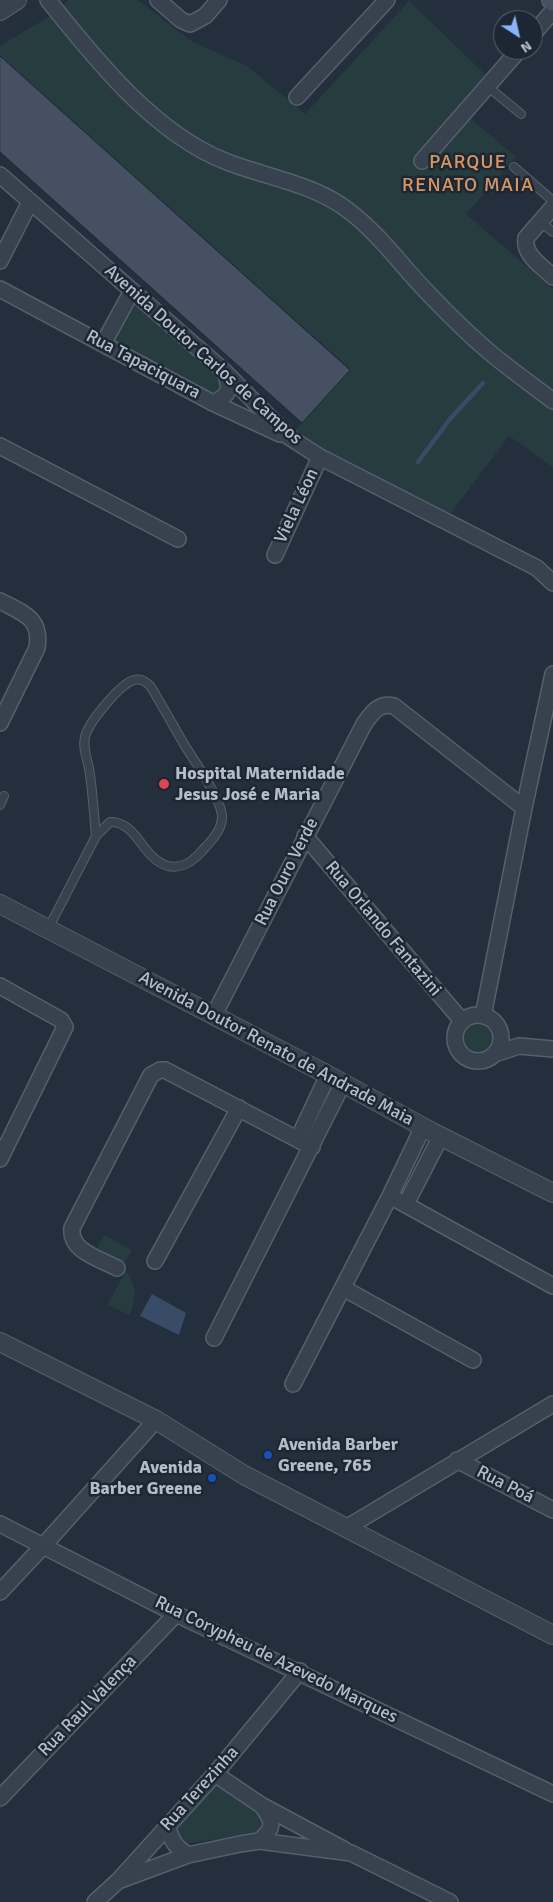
<!DOCTYPE html>
<html>
<head>
<meta charset="utf-8">
<style>
	body { margin:0 }
	#map { position:relative; width:553px; height:1902px; overflow:hidden; background:#242f3e; font-family:Signika,sans-serif }
	canvas { display:block }
	.north { position:absolute; left:493px; top:10px; width:50px; height:50px; box-sizing:border-box; background:#1d2633; border:1px solid #59626f; border-radius:50%; rotate:145deg; font-size:14px; font-weight:700; line-height:20px; text-align:center; color:#b4bcc9 }
	.north::after { content:''; display:block; margin:auto; width:18px; height:22px; background:#8ab4f8; clip-path:polygon(50% 0,100% 100%,50% 72%,0 100%) }
</style>
</head>
<body>
<div id="map">
<canvas width="553" height="1902"></canvas>
<div class="north">N</div>
</div>
<script>
const ctx = document.querySelector('canvas').getContext('2d');
ctx.lineJoin = 'round';
function paint(path, color) { ctx.fillStyle = color; ctx.fill(path, 'evenodd'); }
function trace(path, color, width, dash) { ctx.strokeStyle = color; ctx.lineWidth = width; ctx.lineCap = dash ? 'butt' : 'round'; ctx.setLineDash(dash || []); ctx.stroke(path); }
function drawText(font, color, halo, rows, align = 'center') {
  ctx.font = font + ' Signika,sans-serif'; ctx.lineWidth = 5; ctx.setLineDash([]); ctx.textBaseline = 'middle'; ctx.strokeStyle = halo; ctx.fillStyle = color; for (const [text, x, y, turn = 0] of rows) {
    ctx.save(); ctx.translate(x, y); ctx.rotate((+turn || 0) * Math.PI / 180); ctx.textAlign = isNaN(turn) ? turn : align; if (halo) ctx.strokeText(text, 0, 0); ctx.fillText(text, 0, 0); ctx.restore();
  }
}
paint(new Path2D(`
	M68,0H138L191,41L247,66L305,114L409,1L486,75L424,158L470,118L516,157L466,214L553,289V467L509,436L445,521L289,437L350,369L0,56V46L57,12Z
	M132,301L225,379L219,399L109,342Z
	M458 1038a20 20 0 1 1 40 0a20 20 0 1 1-40 0Z
	M104,1235L132,1250L124,1263L97,1248Z
	M126,1271C138,1288 136,1296 130,1315L107,1305Z
	M217,1784L268,1819L262,1832L185,1844L175,1839L173,1829Z`), '#263c3f');
paint(new Path2D(`
	M152,1294L186,1313L179,1335L140,1316Z`), '#394c67');
trace(new Path2D(`
	M418,462L450,419L483,383`), '#394c67', 4.5);
const building = new Path2D(`
	M0,56L350,370L302,423L0,152Z`);
paint(building, '#455162');
trace(building, '#1f2835', 1);
const service = new Path2D(`
	M487,86L521,114
	M514,167L553,201
	M540,222L553,232
	M0,805L4,796
	M48,929L96,836L110,822C137,821 143,860 168,866C182,869 192,862 201,852C210,842 222,831 222,817C222,800 195,762 185,746C174,727 163,707 151,687C143,678 135,677 125,685C114,693 88,723 85,737C82,750 89,762 90,775C93,795 94,816 96,836`);
const minor = new Path2D(`
	M48,0C94,58 155,134 225,161C265,177 310,183 345,208C377,231 400,264 427,292C446,312 466,332 487,350C508,368 531,384 553,401
	M158,0L181,20L190,24L205,16L219,0
	M533,34L553,11
	M297,97L387,0
	M422,161L519,50
	M0,175L225,372L289,437L320,457L537,568L553,583
	M553,207L526,238C523,255 542,266 553,277
	M0,261L30,202
	M0,289L213,403L280,434
	M103,344L132,291
	M213,403C230,395 231,390 225,372
	M0,446L178,539
	M275,555L320,457
	M0,601C23,613 42,618 37,648L0,723
	M305,836L462,1021
	M0,986L61,1020L65,1027L0,1159
	M214,1015L364,724C372,713 379,702 394,706L524,808
	M455 1038a23 23 0 1 1 46 0a23 23 0 1 1-46 0Z
	M483,1016L524,808L553,674
	M494,1054L519,1046L553,1049
	M298,1139L328,1075
	M390,1196L553,1286
	M406,1204L441,1136
	M155,1261L239,1108
	M117,1268C100,1259 69,1251 72,1228L151,1075L160,1070H165L312,1147
	M343,1288L473,1360
	M214,1338L343,1083
	M293,1384L390,1196L423,1127
	M457,1460L553,1510
	M0,1524L176,1614L553,1794
	M346,1528L553,1404
	M0,1592L44,1545L156,1420
	M215,1774L261,1805L345,1850
	M0,1798L176,1614
	M167,1825C171,1840 175,1847 188,1855
	M259,1841C275,1828 274,1822 262,1806
	M118,1881L188,1855L240,1844L259,1841L351,1853L450,1902
	M95,1902L118,1881L215,1774L300,1671`);
const tertiary = new Path2D(`
	M0,11L17,0
	M0,904L328,1075L432,1132L553,1193
	M0,1342L156,1420L244,1475L553,1635`);
const secondary = new Path2D(`
	M552,0L553,1`);
trace(service, '#565f6c', 10);
trace(minor, '#565f6c', 18);
trace(tertiary, '#565f6c', 20);
trace(secondary, '#565f6c', 22);
trace(service, '#38414e', 8);
trace(minor, '#38414e', 15);
trace(tertiary, '#38414e', 18);
trace(secondary, '#465061', 20);
for (const [x, y, r, color] of [
	[164,784,6,"#e0444e"],
	[268,1455,5,"#1a4fb4"],
	[212,1478,5,"#1a4fb4"]
]) { const dot = new Path2D(); dot.arc(x, y, r, 0, 2 * Math.PI); ctx.fillStyle = color; ctx.fill(dot); trace(dot, '#1d2633', 2); }
drawText('18px', '#b4bcc9', '#1d2633', [
	["Avenida Doutor Carlos de Campos",203,355,42],
	["Rua Tapaciquara",143,365,28],
	["Viela Léon",297,506,-65],
	["Rua Ouro Verde",287,872,-63],
	["Rua Orlando Fantazini",383,929,50],
	["Avenida Doutor Renato de Andrade Maia",276,1049,28],
	["Rua Poá",505,1485,27],
	["Rua Corypheu de Azevedo Marques",276,1660,26],
	["Rua Raul Valença",88,1706,-46],
	["Rua Terezinha",200,1789,-48]
]);
drawText('bold 18px', '#b4bcc9', '#1d2633', [
	["Hospital Maternidade",175,774],
	["Jesus José e Maria",175,795],
	["Avenida Barber",278,1445],
	["Greene, 765",278,1466],
	["Avenida",202,1468,"right"],
	["Barber Greene",202,1489,"right"]
], 'left');
ctx.letterSpacing = '1px';
drawText('20px', '#d59563', '#1d2633', [
	["PARQUE",468,163],
	["RENATO MAIA",468,186]
]);
ctx.letterSpacing = '0px';
</script>
</body>
</html>
